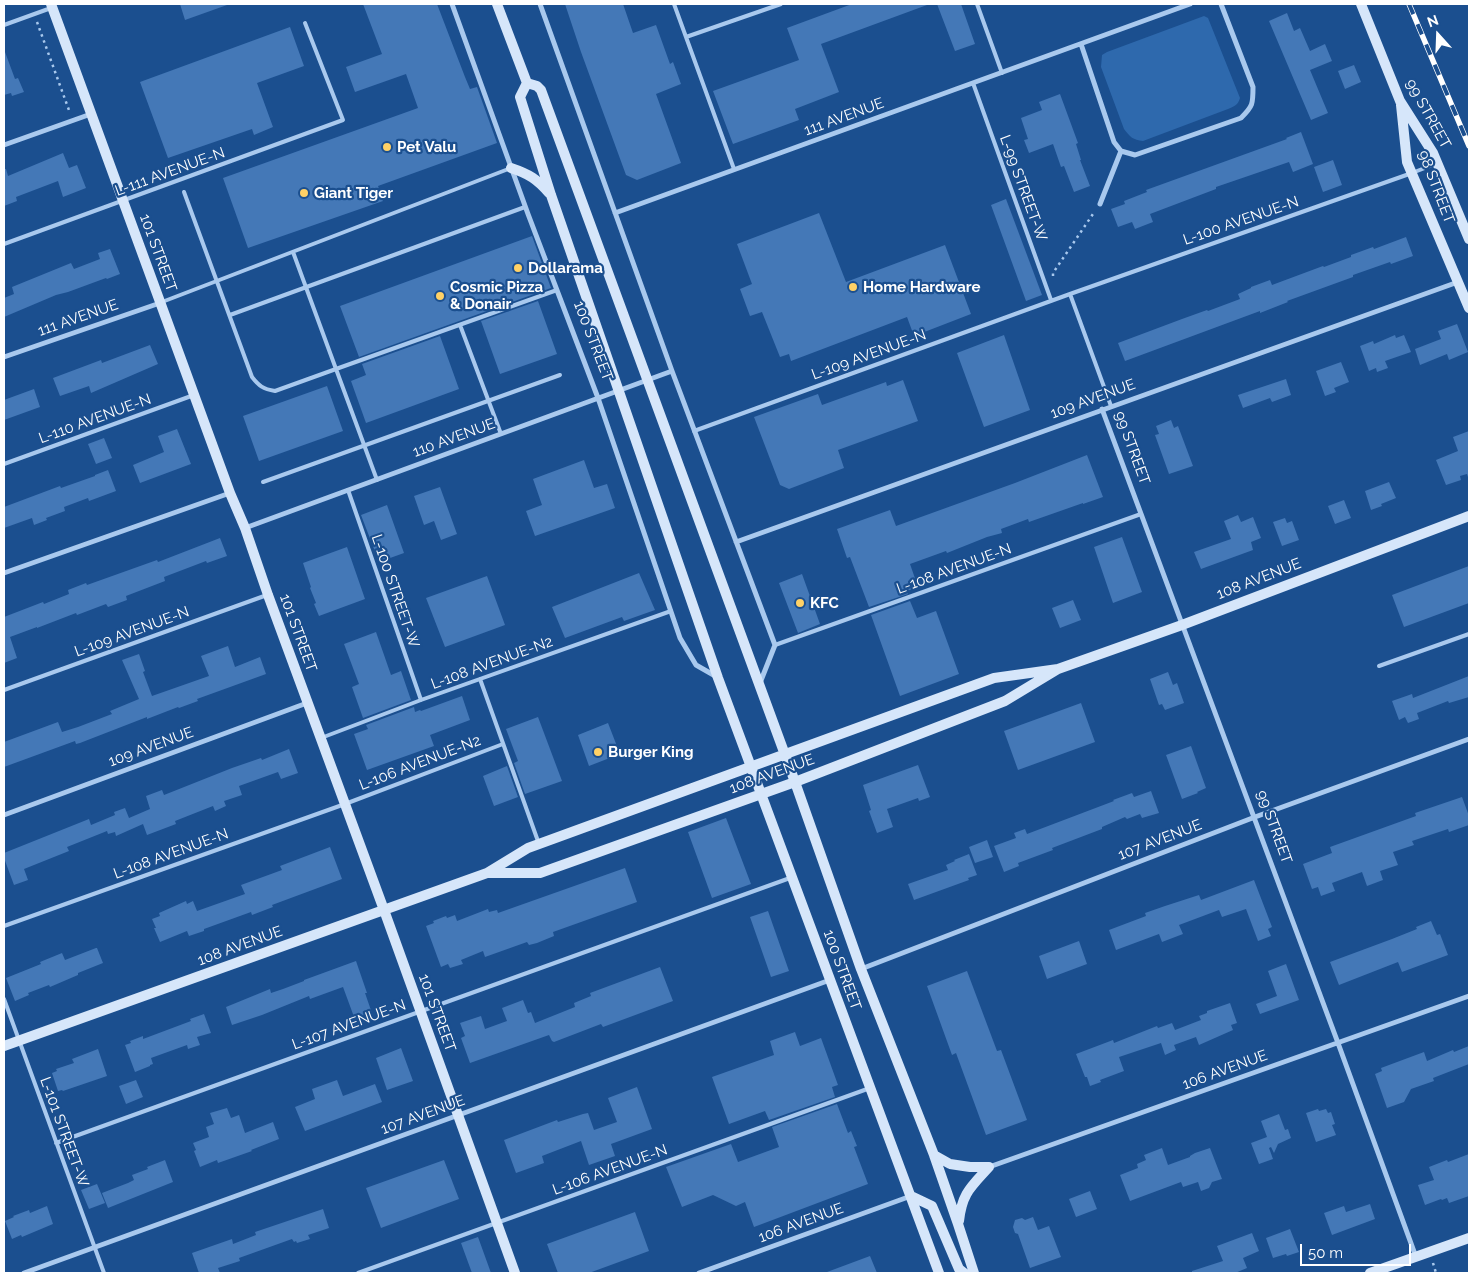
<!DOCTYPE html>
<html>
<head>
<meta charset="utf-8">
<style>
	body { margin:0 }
	#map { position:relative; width:1473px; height:1277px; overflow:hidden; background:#1b4f8f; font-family:Raleway,sans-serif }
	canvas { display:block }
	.frame { position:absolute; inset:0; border:5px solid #fff; pointer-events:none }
	.north { position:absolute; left:1413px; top:10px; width:50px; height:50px; -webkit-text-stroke:4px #1b4f8f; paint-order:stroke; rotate:340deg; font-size:14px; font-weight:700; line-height:20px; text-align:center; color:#fff }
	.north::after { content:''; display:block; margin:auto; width:18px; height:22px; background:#fff; clip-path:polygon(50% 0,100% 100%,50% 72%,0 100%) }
	.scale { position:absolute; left:1300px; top:1244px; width:111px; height:22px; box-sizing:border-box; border:2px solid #fff; border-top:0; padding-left:6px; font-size:15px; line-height:18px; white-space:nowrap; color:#fff; -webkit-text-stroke:4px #1b4f8f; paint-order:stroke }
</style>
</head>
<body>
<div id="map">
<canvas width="1473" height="1277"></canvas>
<div class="frame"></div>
<div class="north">N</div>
<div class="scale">50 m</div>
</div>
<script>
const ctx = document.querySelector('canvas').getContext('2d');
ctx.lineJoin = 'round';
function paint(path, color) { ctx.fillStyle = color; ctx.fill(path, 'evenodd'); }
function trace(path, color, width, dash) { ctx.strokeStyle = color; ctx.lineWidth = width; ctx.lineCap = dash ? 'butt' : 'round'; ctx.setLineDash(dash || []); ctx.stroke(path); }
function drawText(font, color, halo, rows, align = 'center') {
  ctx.font = font + ' Raleway,sans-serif'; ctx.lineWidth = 4.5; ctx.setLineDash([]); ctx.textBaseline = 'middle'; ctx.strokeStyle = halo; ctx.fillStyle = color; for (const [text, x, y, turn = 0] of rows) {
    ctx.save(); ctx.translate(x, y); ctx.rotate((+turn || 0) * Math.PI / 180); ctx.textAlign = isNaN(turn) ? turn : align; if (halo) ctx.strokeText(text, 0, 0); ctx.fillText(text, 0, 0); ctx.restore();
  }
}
paint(new Path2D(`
	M1204,16L1208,18L1240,98C1238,105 1235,106 1228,109L1143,141C1133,140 1130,137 1124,129L1101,67L1102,55L1107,52Z`), '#2e69ad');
paint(new Path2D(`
	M180,4H226L227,5L185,20Z
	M363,4H437L465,77L470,89L477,87L497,143L378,186L383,201L248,248L223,178L418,108L406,74L355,92L346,67L382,54Z
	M565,4H623L633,33L656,25L670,64L673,62L681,84L656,94L681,163L637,180L626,175L581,52Z
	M852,4H927V5L821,44L839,92L795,109L799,120L733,144L713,91L799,60L787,28Z
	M937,4H961L975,44L955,51Z
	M1287,13L1294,31L1300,28L1310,51L1325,44L1332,61L1310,70L1328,113L1311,120L1269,21Z
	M290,27L304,66L257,83L273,127L254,135L252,129L168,158L140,82Z
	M4,52H5L15,79L18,78L24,92L12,96L11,93L4,95Z
	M1354,65L1361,82L1345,89L1338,71Z
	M1060,94L1078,143L1076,144L1081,160H1080L1090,186L1074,192L1064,166L1061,167L1053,144L1029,153L1024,140L1028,139L1021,118L1042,110L1039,102Z
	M1301,132L1313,164L1293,172L1289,162L1216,187V189L1150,214L1153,222L1135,229L1132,222L1118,227L1111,209L1125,204L1124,201L1147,192L1146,190L1287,139L1286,138Z
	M63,153L69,168L77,165L86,188L63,197L58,181L16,197L17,201L4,206V169H6L8,176Z
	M1333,160L1342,185L1323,192L1314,167Z
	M1006,199L1042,295L1026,301L991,205Z
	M819,213L846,282L945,245L971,314L914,336L907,317L791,361L789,354L780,357L762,312L750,316L740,289L752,284L737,244Z
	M532,236L551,288L359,357L340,306Z
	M1406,237L1413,256L1391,264L1390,262L1353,275V277L1287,301L1288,302L1260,313V311L1125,361L1118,343L1182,319L1207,310L1208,311L1240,299L1238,294L1251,288V287L1270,280L1272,285L1323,266L1324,267L1351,257V255L1373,247L1374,249Z
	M110,249L120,274L107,279L106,278L68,292L56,295L4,317V298L14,294L12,287L71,263L74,269L100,259L98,253Z
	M538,301L557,354L500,374L481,321Z
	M1457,324L1468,352L1449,360L1447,354L1420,365L1415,349L1441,339L1438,331Z
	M1004,335L1030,410L984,427L957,353Z
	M1395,335L1396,338L1404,335L1411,352L1385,361L1388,368L1377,372L1376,368L1369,371L1360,346L1373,341L1374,344Z
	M440,336L459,389L366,423L351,381L366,375L362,364Z
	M150,345L158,364L91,393L89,386L60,396L53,378L101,360L102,363Z
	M1341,362L1349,382L1334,388L1336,392L1325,396L1316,371Z
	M1286,379L1291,395L1272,402L1270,398L1243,408L1238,395Z
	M903,380L918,421L838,450L844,468L789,489L780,485L754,417L818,394L822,405L886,382L887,386Z
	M327,386L343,431L259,461L243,416Z
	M34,389L40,407L4,420V400Z
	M1171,420L1174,428L1178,426L1193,466L1169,474L1155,435L1159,434L1156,426Z
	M177,429L191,464L140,483L133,465L164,452L158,436Z
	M1469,431V477H1468L1467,474L1460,476L1461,480L1446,485L1436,460L1458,451L1453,437Z
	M104,438L112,458L96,464L88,444Z
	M1087,455L1103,497L1083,504V503L1029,522L1028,519L1001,529L1002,533L987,537L947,553L946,551L910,564L918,587L907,591L908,594L869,607L850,557L847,558L837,529L890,510L896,526L1015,483Z
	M584,460L594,488L607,484L615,508L535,536L526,511L542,505L533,479Z
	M108,470L116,491L89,501L88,498L64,507L65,511L46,518L47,520L34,525L32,518L4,528V507L60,486L61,488L95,476V475Z
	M1389,482L1396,498L1381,504L1382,506L1371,510L1365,491Z
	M440,487L457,534L441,540L434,521L424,525L414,496Z
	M1344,500L1351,518L1335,524L1328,506Z
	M387,505L404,553L379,562L361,515Z
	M1238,515L1241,522L1253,517L1261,538L1251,542L1253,550L1201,569L1194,552L1231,539L1224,521Z
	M1285,518L1287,523L1292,521L1299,540L1282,546L1273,522Z
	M1122,537L1142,592L1113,603L1094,547Z
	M220,538L227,556L207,563L206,561L164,577L165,581L126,596L127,600L108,607L106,604L77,615L76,613L37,628V627L10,637L17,658L4,663V617L43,602L44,604L69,594L68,590L86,583L87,585L157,560L158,562Z
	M347,547L365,599L319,616L314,604L316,603L310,588L311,587L303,563Z
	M1469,566V603L1404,627L1392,595Z
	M639,573L655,610L624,621L622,617L565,638L552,607Z
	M802,574L820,624L798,633L779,583Z
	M487,576L505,625L445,647L426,598Z
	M1073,600L1081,620L1060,628L1052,608Z
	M910,601L917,618L936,611L959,674L900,696L871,615Z
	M376,632L391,675L401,671L411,700L363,718L352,687L359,684L344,644Z
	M228,646L235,667L260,657L266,674L197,699L198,701L179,708L178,707L147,719V717L80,743L76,744L75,741L4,767V742L58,722L62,732L78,727L112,714L110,711L139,699L122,660L139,654L145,671L143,672L152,696L209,676L201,656Z
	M1168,672L1173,685L1177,683L1184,703L1165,710L1162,704L1159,705L1150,679Z
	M1469,676V697L1449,703L1448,701L1417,713L1419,719L1408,723L1405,717L1399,720L1392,701L1412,694L1413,698Z
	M462,696L470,720L430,735L434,746L367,770L354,734L368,729L366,725L414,707L415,712L420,710L421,711Z
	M1081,703L1095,742L1018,770L1004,731Z
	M538,717L562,781L525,794L514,763L518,761L506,729Z
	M608,723L620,754L589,766L578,735Z
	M1191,746L1206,788L1197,792L1198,793L1182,799L1166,755Z
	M289,749L298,773L281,779L278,772L239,786L242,795L224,801L226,806L215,811L213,806L175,821L176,824L147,835L143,824L116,836L115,832L108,834L107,831L67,847L69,851L24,869L28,880L14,885L4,858V853L89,819L91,825L115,815L114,812L125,808L129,818L150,809L146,796L162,790L164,795L232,768L261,758L262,760Z
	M918,765L930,797L919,801L918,798L887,809L893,827L877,833L869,811L871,810L863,785Z
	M507,766L518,797L494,806L483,776Z
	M1151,791L1159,813L1142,818L1140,814L1127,819L1125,817L1102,827V829L1052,848L1053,850L1018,863L1019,866L1004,872L994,846L1016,838L1014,833L1025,829L1027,834L1114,801L1113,800L1132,793L1134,797Z
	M1462,797L1469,816V825L1449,832L1448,829L1412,841L1414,845L1393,852L1398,865L1380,871L1383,880L1367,886L1362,872L1332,883L1335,891L1321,896L1318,887L1312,889L1303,864L1332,853L1330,847L1416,816L1415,813Z
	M726,818L751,884L712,898L688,832Z
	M987,840L993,857L975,863L969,847Z
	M330,847L342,879L272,905L273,907L252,915L251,912L204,929V931L189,936L187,931L160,942L154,928H156L152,919L160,916L159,913L186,901L187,904L193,901L197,911L245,894L241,885L282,870L280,866Z
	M969,854L977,875L968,878L969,880L914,900L908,884L948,870L946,865L955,861L954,860Z
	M625,868L637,902L553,932L554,936L537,943L529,945L527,942L485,957L483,951L461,960L463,964L450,968L448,964L441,967L426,926L434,923L433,921L446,916L447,918L455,915L457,921L488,909L489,912L497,910L498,913Z
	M1254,880L1272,927L1268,929L1271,936L1258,941L1246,909L1222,917L1219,910L1179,925L1183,934L1162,942L1159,934L1116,950L1109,930L1146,916L1145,913L1165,906L1199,895L1201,900Z
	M768,911L789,971L771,977L750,917Z
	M1431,921L1437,935L1440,934L1448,955L1402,972L1398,962L1339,985L1330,962L1392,939L1417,929L1416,927Z
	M1079,941L1087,964L1047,979L1039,956Z
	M96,948H97L103,963L78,973V975L50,987L49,985L28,993L29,995L15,1001L6,978L41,964L40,962L62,953L65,960Z
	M356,961L367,993H365L374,1019L357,1025L343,987L310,999L309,996L262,1015L232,1025L226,1007L270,989L271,993L283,989L304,981V980Z
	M1286,964L1299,1000L1260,1014L1256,1004L1277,996L1268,971Z
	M660,967L673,1001L603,1027L601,1024L554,1042L552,1041L549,1035L470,1063L461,1038L465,1036L460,1023L481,1016L485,1029L507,1021L502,1008L523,1000L528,1013L531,1012L535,1023L575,1007L574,1003L591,996L590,993Z
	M967,971L997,1051L1001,1050L1027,1120L986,1135L956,1053L952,1055L927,986Z
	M1230,1003L1237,1023L1231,1025L1233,1030L1199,1045L1196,1037L1174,1045L1176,1050L1165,1055L1161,1043L1119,1057L1124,1071L1100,1080L1101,1082L1090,1086L1087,1077H1085L1076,1054L1113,1040L1114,1043L1157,1026L1158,1028L1172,1023L1175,1030L1201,1020L1199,1016L1207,1013V1011Z
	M204,1014L211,1033L197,1037L200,1045L188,1049L187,1045L151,1058L153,1064L150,1065V1066L135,1072L125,1045L131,1043L130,1041L143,1036V1039L191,1021L190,1019Z
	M795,1032L800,1046L821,1038L838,1085L832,1087L835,1097L769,1120L765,1111L729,1124L712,1077L774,1055L770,1041Z
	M1469,1046V1064L1433,1078L1434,1081L1411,1089L1404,1102L1387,1108L1375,1074L1382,1071L1381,1068L1424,1052L1427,1061L1453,1050L1454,1052Z
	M401,1048L413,1081L387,1090L376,1058Z
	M98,1049L107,1076L63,1091L62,1090L58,1091L52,1073L57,1071L56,1069L74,1063L72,1059Z
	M136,1080L143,1097L126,1104L119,1086Z
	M337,1080L343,1096L375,1084L382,1102L305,1131L295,1107L315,1099L312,1089Z
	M637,1087L652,1129L611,1144L615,1156L589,1165L581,1141L542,1156L544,1163L516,1173L504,1140L557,1120L558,1122L583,1114L588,1113L594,1130L617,1122L608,1098Z
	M837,1104L848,1133L851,1131L857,1146L854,1147L868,1184L754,1227L745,1202L736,1206L713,1195L682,1207L666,1167L731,1144L738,1162L779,1147L772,1127Z
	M227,1108L231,1118L239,1115L245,1133L273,1122L279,1139L251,1150L252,1151L218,1163L217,1160L200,1167L194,1151L196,1150L193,1143L209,1137L206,1127L214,1124L210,1113Z
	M1318,1109L1319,1111L1326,1109L1328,1113L1331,1112L1335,1124L1332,1125L1336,1135L1316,1142L1306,1113Z
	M1279,1114L1285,1130L1288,1129L1291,1138L1278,1144L1274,1153L1271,1147L1269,1148L1273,1159L1259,1164L1251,1143L1267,1137L1261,1121Z
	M1162,1148L1168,1165L1190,1157V1156L1195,1153L1210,1148L1222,1179L1212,1182L1209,1188L1201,1191L1198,1182L1183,1187L1181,1182L1130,1201L1120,1175L1138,1168L1137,1164L1146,1160L1144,1155Z
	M1469,1154V1196L1449,1203L1447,1198L1442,1200L1441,1199L1425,1205L1418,1185L1434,1180L1429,1167L1447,1160L1448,1162Z
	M165,1160L173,1182L108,1208L102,1193L128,1183L134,1180L132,1175L148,1169L147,1167Z
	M444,1160L459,1199L381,1228L366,1188Z
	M97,1184L105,1203L89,1209L81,1190Z
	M1090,1191L1097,1209L1076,1217L1069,1199Z
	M1370,1204L1375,1219L1332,1235L1324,1213L1344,1206L1346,1212Z
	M47,1206L53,1224L22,1237L21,1235L12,1239L5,1221L14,1217L13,1216L29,1210L30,1213Z
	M323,1209L329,1228L308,1235L310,1239L297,1243L296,1241L294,1242L292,1239L239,1258L240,1261L218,1268L220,1273H199L192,1253L232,1239L233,1244L256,1235L255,1232Z
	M635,1212L649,1251L589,1273H558L547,1244Z
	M1033,1217L1038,1230L1049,1226L1061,1257L1030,1268L1018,1234L1015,1233L1013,1227L1015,1220L1022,1218L1025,1220Z
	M1290,1229L1299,1252L1287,1256L1286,1254L1273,1258L1266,1238Z
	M1252,1233L1259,1251L1243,1258L1247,1268L1235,1273H1192V1271L1223,1261L1217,1246Z
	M478,1237L491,1273H472L461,1243Z
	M870,1256L877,1273H827V1272Z`), '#4478b7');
trace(new Path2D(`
	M37,22L70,113
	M1053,276V273L1095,211
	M1433,1263L1436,1273`), '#a9c9ee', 2.5, [2.5, 4]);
trace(new Path2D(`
	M674,4L734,169
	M977,4L1002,73
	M4,25L51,8
	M686,37L781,4
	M973,83L1051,300
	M184,192L252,377C259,386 263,389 275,391L336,369L377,480
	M4,244L343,120L305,23
	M293,252L336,369L557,290
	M1070,294L1111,406
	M162,302L511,168
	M230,315L525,207
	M460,325L501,434
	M694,431L1070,294L1412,173L1435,164
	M4,464L194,395
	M263,482L560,375
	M348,490L421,700
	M775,645L1141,514
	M1379,666L1469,634
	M480,679L539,844
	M4,690L267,595
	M321,738L421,700L671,611
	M4,926L345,804L503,744
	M4,999L104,1273
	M56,1143L790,878
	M358,1273L870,1088`), '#a9c9ee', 4);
trace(new Path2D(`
	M452,4L528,214L598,398L680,638L696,665L717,677
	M540,4L672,371L775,645L760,683
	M1081,44L1114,142L1121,151L1135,155L1241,118C1253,106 1253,104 1253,87L1221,4
	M4,145L91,114
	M1100,204L1121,151
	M615,213L1190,4
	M4,357L160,303
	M1102,409L1338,1043L1416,1257
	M245,528L672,371
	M736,542L1458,282
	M4,573L230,493
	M4,815L307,703
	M861,969L1255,817L1469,739
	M989,1167L1469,996
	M24,1273L830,980
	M699,1273L911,1196`), '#a9c9ee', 5);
trace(new Path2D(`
	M51,4L230,493L245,528L268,595L384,910L515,1273
	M497,4L527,83L520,97L551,195L718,678L939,1273
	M1361,4L1400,101L1433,153L1469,239
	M527,83L537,86L541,90L795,782L861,969L934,1155L958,1224L974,1273
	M1401,105L1407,162L1469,308
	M511,168C529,174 537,179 549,193
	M488,873H540L795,782L1005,701L1058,669L1182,625L1469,516
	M4,1046L487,873L528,848L994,678L1058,669
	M934,1155L950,1164L970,1167H989
	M911,1196L932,1206L959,1269L964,1273
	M959,1221C962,1193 971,1187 989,1167
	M1370,1273L1469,1238`), '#d6e6fa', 10);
const rail = new Path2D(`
	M1409,4L1469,146`);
trace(rail, '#fff', 5.5);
trace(rail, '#1b4f8f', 4, [11]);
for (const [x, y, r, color] of [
	[387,147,5,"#ffd166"],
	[304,193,5,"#ffd166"],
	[518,268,5,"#ffd166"],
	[853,287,5,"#ffd166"],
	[440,296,5,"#ffd166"],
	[800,603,5,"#ffd166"],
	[598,752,5,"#ffd166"]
]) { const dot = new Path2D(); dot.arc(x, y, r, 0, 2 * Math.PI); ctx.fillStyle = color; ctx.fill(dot); trace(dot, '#1b4f8f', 2); }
drawText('15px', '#fff', '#1b4f8f', [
	["99 STREET",1428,114,61],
	["111 AVENUE",844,117,-20],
	["L-111 AVENUE-N",170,172,-20],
	["98 STREET",1436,187,69],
	["L-99 STREET-W",1023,188,70],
	["L-100 AVENUE-N",1241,221,-19],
	["101 STREET",158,253,70],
	["111 AVENUE",78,318,-19],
	["100 STREET",593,341,69],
	["L-109 AVENUE-N",869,355,-20],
	["109 AVENUE",1093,399,-20],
	["L-110 AVENUE-N",95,419,-20],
	["110 AVENUE",454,438,-20],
	["99 STREET",1132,448,70],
	["L-108 AVENUE-N",954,569,-20],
	["108 AVENUE",1259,579,-21],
	["L-100 STREET-W",395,591,71],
	["L-109 AVENUE-N",132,632,-20],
	["101 STREET",298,633,70],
	["L-108 AVENUE-N2",492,663,-20],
	["109 AVENUE",151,747,-20],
	["L-106 AVENUE-N2",420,763,-21],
	["108 AVENUE",772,774,-20],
	["99 STREET",1274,827,70],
	["107 AVENUE",1160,840,-21],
	["L-108 AVENUE-N",171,854,-20],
	["108 AVENUE",240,946,-20],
	["100 STREET",842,970,70],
	["101 STREET",437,1013,70],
	["L-107 AVENUE-N",349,1025,-20],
	["106 AVENUE",1225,1070,-20],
	["107 AVENUE",423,1115,-20],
	["L-101 STREET-W",64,1132,70],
	["L-106 AVENUE-N",610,1170,-20],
	["106 AVENUE",801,1223,-20]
]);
drawText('bold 15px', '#fff', '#1b4f8f', [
	["Pet Valu",397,147],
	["Giant Tiger",314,193],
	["Dollarama",528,268],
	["Cosmic Pizza",450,287],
	["& Donair",450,304],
	["Home Hardware",863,287],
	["KFC",810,603],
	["Burger King",608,752]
], 'left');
</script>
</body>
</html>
